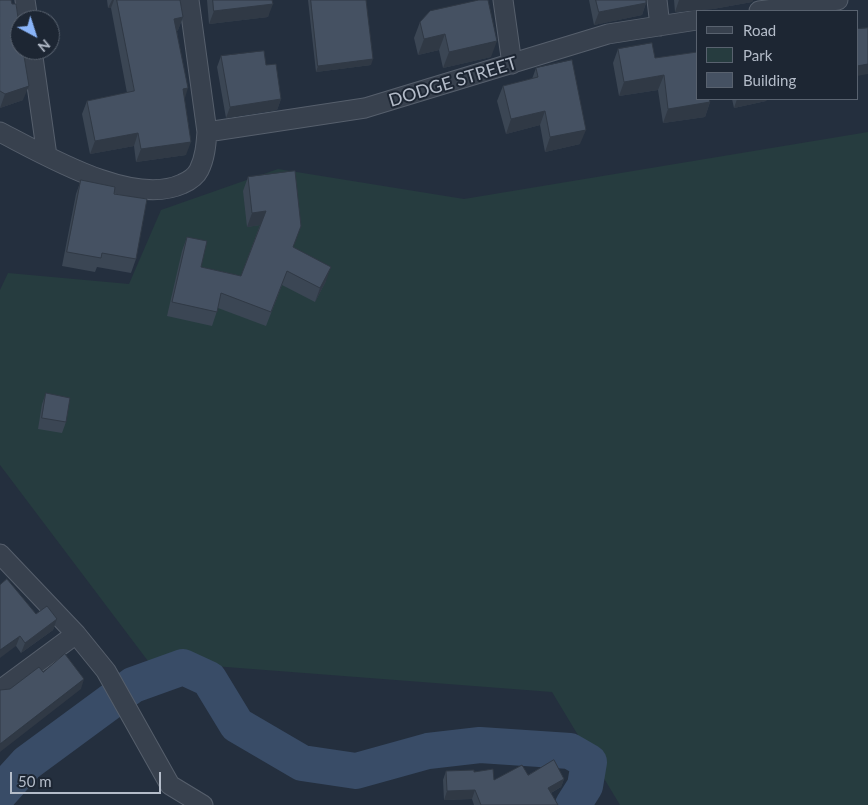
<!DOCTYPE html>
<html>
<head>
<meta charset="utf-8">
<style>
	body { margin:0 }
	#map { position:relative; width:868px; height:805px; overflow:hidden; background:#242f3e; font-family:Lato,sans-serif }
	canvas { display:block }
	.legend { position:absolute; left:696px; top:10px; width:162px; height:90px; box-sizing:border-box; background:#1d2633; border:1px solid #59626f; margin:0; padding:6px 9px; list-style:none; font-size:15px; color:#b4bcc9 }
	.legend li { display:flex; align-items:center; gap:10px; height:25px }
	.legend b { width:25px; border:1px solid #59626f }
	.north { position:absolute; left:10px; top:10px; width:50px; height:50px; box-sizing:border-box; background:#1d2633; border:1px solid #59626f; border-radius:50%; rotate:140deg; font-size:14px; font-weight:700; line-height:20px; text-align:center; color:#b4bcc9 }
	.north::after { content:''; display:block; margin:auto; width:18px; height:22px; background:#8ab4f8; clip-path:polygon(50% 0,100% 100%,50% 72%,0 100%) }
	.scale { position:absolute; left:10px; top:772px; width:151px; height:22px; box-sizing:border-box; border:2px solid #b4bcc9; border-top:0; padding-left:6px; font-size:15px; line-height:18px; white-space:nowrap; color:#b4bcc9; -webkit-text-stroke:4px #1d2633; paint-order:stroke }
</style>
</head>
<body>
<div id="map">
<canvas width="868" height="805"></canvas>
<ul class="legend">
<li><b style="height:6px;background:#38414e"></b>Road</li>
<li><b style="height:14px;background:#263c3f"></b>Park</li>
<li><b style="height:14px;background:#455162"></b>Building</li>
</ul>
<div class="north">N</div>
<div class="scale">50 m</div>
</div>
<script>
const ctx = document.querySelector('canvas').getContext('2d');
ctx.lineJoin = 'round';
function paint(path, color) { ctx.fillStyle = color; ctx.fill(path, 'evenodd'); }
function trace(path, color, width, dash) { ctx.strokeStyle = color; ctx.lineWidth = width; ctx.lineCap = dash ? 'butt' : 'round'; ctx.setLineDash(dash || []); ctx.stroke(path); }
function drawText(font, color, halo, rows, align = 'center') {
  ctx.font = font + ' Lato,sans-serif'; ctx.lineWidth = 4; ctx.setLineDash([]); ctx.textBaseline = 'middle'; ctx.strokeStyle = halo; ctx.fillStyle = color; for (const [text, x, y, turn = 0] of rows) {
    ctx.save(); ctx.translate(x, y); ctx.rotate((+turn || 0) * Math.PI / 180); ctx.textAlign = isNaN(turn) ? turn : align; if (halo) ctx.strokeText(text, 0, 0); ctx.fillText(text, 0, 0); ctx.restore();
  }
}
paint(new Path2D(`
	M868,132V805H620L552,692L148,661L0,465V290L8,273L129,284L161,210L278,169L464,199Z`), '#263c3f');
trace(new Path2D(`
	M0,793L27,763L133,685L183,667L209,679L237,725L302,763L356,771L428,751L480,745L570,751L589,762L585,786L573,805`), '#394c67', 36);
const minor = new Path2D(`
	M25,0L28,20
	M503,0L512,64
	M657,0L660,26
	M759,11L838,0
	M32,50L47,156
	M0,132C45,155 132,207 182,184C189,181 196,176 199,170C205,158 206,145 207,132L189,0
	M207,132L365,108L608,34L697,20
	M0,554L76,634L106,671L170,785L203,805
	M0,690L76,634`);
trace(minor, '#565f6c', 21);
trace(minor, '#38414e', 19);
paint(new Path2D(`
	M0,0L23,100L0,108Z
	M107,0H180L183,17L178,30L177,31L184,99L186,155L136,162L134,146L90,154L82,114L87,101L127,93L111,8H108Z
	M207,0H272L268,17L209,24Z
	M308,0H366L371,65L316,72Z
	M589,0H646V3L642,15L594,25Z
	M674,0H753L752,2L713,9L675,12Z
	M420,22L491,57L443,68L439,50L418,55L414,38Z
	M618,49L655,58L710,102L705,117L663,123L658,90L619,96L613,63Z
	M221,56L266,65L281,99L277,110L226,118L217,67Z
	M536,68L580,144L545,152L540,125L506,134L497,101L503,86L532,79Z
	M732,99H767L766,101L734,108Z
	M248,177L293,247L326,281L315,302L282,285L266,326L218,308L212,326L167,316L182,251L187,237L201,267L241,276L260,225L247,227L243,191Z
	M81,180L114,194L136,259L131,273L97,267L95,272L62,266L76,194Z
	M46,393L66,422L62,433L38,429L42,404Z
	M7,579L36,614L57,619L53,630L21,653L16,646Z
	M446,771L474,772L494,780L528,775L564,779L561,787L551,793L558,805H474L472,799L444,800L443,780Z`), '#3b4654');
paint(new Path2D(`
	M112,0H114L111,8H108Z
	M679,0H753L752,2L713,9L675,12Z
	M646,3L642,15L594,25L599,12Z
	M273,4L268,17L209,24L214,11Z
	M183,17L178,30L170,32L174,19Z
	M445,34L439,50L418,55L424,39Z
	M497,41L491,57L443,68L449,52Z
	M373,59L371,65L316,72L318,66Z
	M868,64V74L857,76V66Z
	M664,75L658,90L619,96L624,82Z
	M29,86L23,100L0,108L5,94Z
	M188,88L184,101L183,89Z
	M281,99L277,110L226,118L230,107Z
	M737,99H767L766,101L734,108Z
	M710,102L705,117L663,123L668,109Z
	M545,111L540,125L506,134L511,119Z
	M586,130L580,144L545,152L550,137Z
	M138,133L134,146L90,154L95,141Z
	M191,142L186,155L136,162L141,149Z
	M266,211L261,225L247,227L252,213Z
	M331,267L326,281L315,302L320,288Z
	M57,619L53,630L21,653L25,643Z
	M20,636L16,646L0,658V650Z
	M84,679L81,689L0,752V744Z
	M564,779L561,787L545,796L548,788Z
	M475,790L472,799L444,800L447,791Z`), '#303945');
const building = new Path2D(`
	M0,0H11L12,4H16L20,31V50H23L29,86L5,94L0,91Z
	M117,0H180L183,17L174,19L188,88L183,89L191,142L141,149L138,133L95,141L87,101L134,91Z
	M213,0H272L273,4L214,11Z
	M311,0H366L373,59L318,66Z
	M479,0H488L497,41L449,52L445,34L424,39L420,22L430,11Z
	M596,0H646V3L599,12Z
	M868,28V64L857,66V29Z
	M652,43L655,58L697,52V99H709L710,102L668,109L664,75L624,82L618,49Z
	M264,51L266,65L276,64L281,99L230,107L221,56Z
	M572,60L586,130L550,137L545,111L511,119L503,86L538,77L536,68Z
	M295,171L301,226L293,247L331,267L320,288L287,271L271,312L221,293L217,312L172,302L187,237L207,241L201,267L241,276L266,211L252,213L248,177Z
	M81,180L115,187L114,194L147,199L136,259L102,253L101,258L67,252Z
	M46,393L70,398L66,422L42,418Z
	M7,579L36,614L47,606L57,619L25,643L20,636L0,650V585Z
	M65,654L84,679L0,744V690L10,689L39,667L43,672Z
	M554,760L564,779L548,788L558,805H481L475,790L447,791L446,771L474,770V772L493,769L494,780L522,765L528,775Z`);
paint(building, '#455162');
trace(building, '#303945', 1);
drawText('18px', '#b4bcc9', '#1d2633', [
	["DODGE STREET",453,82,-17]
]);
</script>
</body>
</html>
